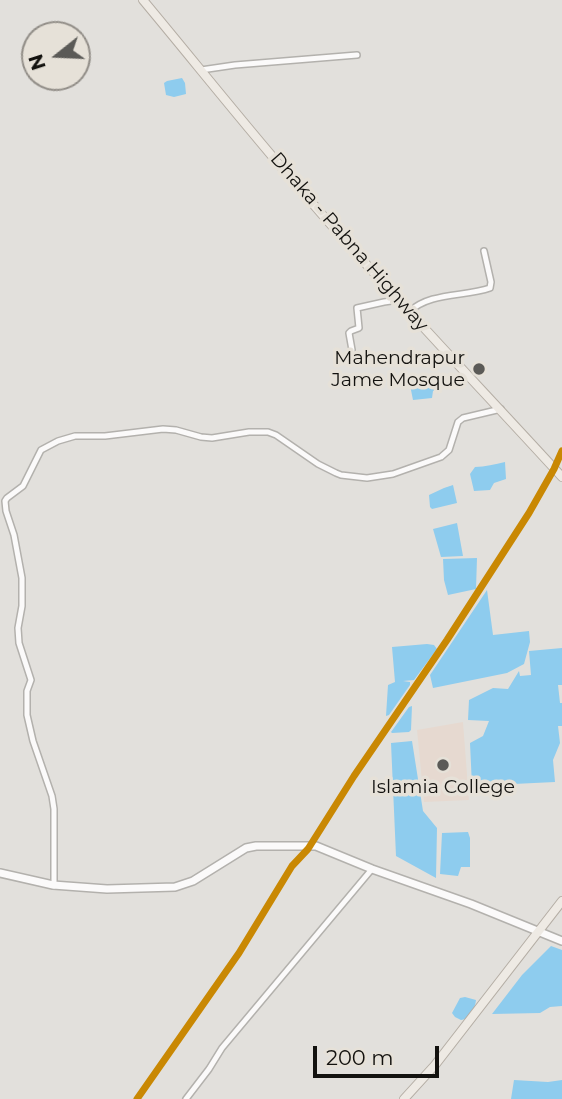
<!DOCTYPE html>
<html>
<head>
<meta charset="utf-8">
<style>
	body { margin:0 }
	#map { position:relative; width:562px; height:1099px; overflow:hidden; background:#e2e0dc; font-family:Montserrat,sans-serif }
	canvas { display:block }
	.north { position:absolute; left:21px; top:21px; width:70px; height:70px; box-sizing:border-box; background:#e6e1d8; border:2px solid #928e88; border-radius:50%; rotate:252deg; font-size:19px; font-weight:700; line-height:28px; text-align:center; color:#13120f }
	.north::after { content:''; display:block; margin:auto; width:24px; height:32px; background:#5b5a57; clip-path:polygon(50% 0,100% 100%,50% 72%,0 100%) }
	.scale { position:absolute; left:313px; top:1046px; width:126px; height:32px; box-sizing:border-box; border:4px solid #13120f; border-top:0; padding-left:9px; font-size:21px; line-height:24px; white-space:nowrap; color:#13120f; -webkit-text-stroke:5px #e6e1d8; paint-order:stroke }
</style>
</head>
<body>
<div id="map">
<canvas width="562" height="1099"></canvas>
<div class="north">N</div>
<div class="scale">200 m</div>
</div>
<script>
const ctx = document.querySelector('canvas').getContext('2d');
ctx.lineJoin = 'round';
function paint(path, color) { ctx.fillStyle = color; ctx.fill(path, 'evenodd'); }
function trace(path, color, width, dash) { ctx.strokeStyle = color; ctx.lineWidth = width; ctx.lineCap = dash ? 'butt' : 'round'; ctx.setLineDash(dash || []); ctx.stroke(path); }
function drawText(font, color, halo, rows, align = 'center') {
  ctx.font = font + ' Montserrat,sans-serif'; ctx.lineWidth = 7; ctx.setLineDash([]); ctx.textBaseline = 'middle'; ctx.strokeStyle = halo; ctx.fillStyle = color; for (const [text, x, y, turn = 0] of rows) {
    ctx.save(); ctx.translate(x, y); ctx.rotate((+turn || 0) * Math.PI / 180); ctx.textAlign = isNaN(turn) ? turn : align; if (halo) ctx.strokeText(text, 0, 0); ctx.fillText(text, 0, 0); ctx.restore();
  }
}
paint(new Path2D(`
	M463,722L469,800L424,802L417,730Z`), '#e6d9d0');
paint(new Path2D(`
	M182,78L185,83L186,94L174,97L166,95L164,83L167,81Z
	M427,375L429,382H436L439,385L437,389L433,391L432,398L413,400L410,385L411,379L413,377Z
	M505,462L506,479L494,483L490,490L474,491L470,474L475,467C485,467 495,464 505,462Z
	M453,485L457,503L432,509L430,507L429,495L444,488Z
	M457,523L463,556L441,557L433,529Z
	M477,558L476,589L448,595L444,580L443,559Z
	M487,590L493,635L529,631L530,642L524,664L507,673L433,688L430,675Z
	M427,644L434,645L437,649L414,680L403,681L410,682V685L389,715L386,716L388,685L395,682L392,647Z
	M562,648V685H558L560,703H562V726H558L560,743L553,760L555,782L472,786L470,743L483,736L489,721L468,720L469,700L493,688L508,689L519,671L520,676L531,675L529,651Z
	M412,706L411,730L409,732L392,733L391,732L409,707Z
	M412,741L423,811L437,828L436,878L396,856L391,743Z
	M468,832L470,838V867H461L458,876L440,874L442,833Z
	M551,946L562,950V1006L550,1007L540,1013L492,1014L522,975Z
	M465,997L476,1000C475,1009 470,1019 461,1020L455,1017L452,1013L460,998Z
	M514,1080L548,1082L562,1080V1099H511Z`), '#8eccee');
const minor = new Path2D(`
	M201,70L235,65L357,55
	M409,312C430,292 464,297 490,288L491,282L484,251
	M352,350L349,333L351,331L359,328L357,308L384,302L398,300
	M54,886V809L52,796L33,741L27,715V691L31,680L19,643L18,628L22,606V578L14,535L6,511L5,501L7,498L23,486L41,450L58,441L75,436H105L163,429L176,430L201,437L212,438L249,432H268L276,435L318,464L336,473L341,475L367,478L393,474L441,457L449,450L458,422L463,418L501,409
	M186,1099L209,1069L222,1048L372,869`);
const secondary = new Path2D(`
	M0,873L53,885L107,889L175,887L193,881L246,848L256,846H316L372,869L471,904L562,941`);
const trunk = new Path2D(`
	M143,0C198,66 251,133 307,197C389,293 477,384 562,477
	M404,1099L435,1065L562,901`);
trace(minor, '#b3b1ad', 8);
trace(secondary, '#b3b1ad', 10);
trace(trunk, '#b4ada4', 10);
trace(minor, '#fbfafa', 5);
trace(secondary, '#fbfafa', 7);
trace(trunk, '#eeeae4', 8);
trace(new Path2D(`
	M137,1099L239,953L292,866L308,849L354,776L447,640L529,513L554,469L562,451`), '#c98803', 7);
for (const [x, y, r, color] of [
	[479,369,7,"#5b5a57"],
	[443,765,7,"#5b5a57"]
]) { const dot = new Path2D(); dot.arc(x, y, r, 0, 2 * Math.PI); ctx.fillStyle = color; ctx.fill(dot); trace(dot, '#e6e1d8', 2.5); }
drawText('19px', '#13120f', '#e6e1d8', [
	["Dhaka - Pabna Highway",349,242,49]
]);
drawText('19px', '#13120f', '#e6e1d8', [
	["Mahendrapur",465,358],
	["Jame Mosque",465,380],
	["Islamia College",443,787,"center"]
], 'right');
</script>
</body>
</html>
